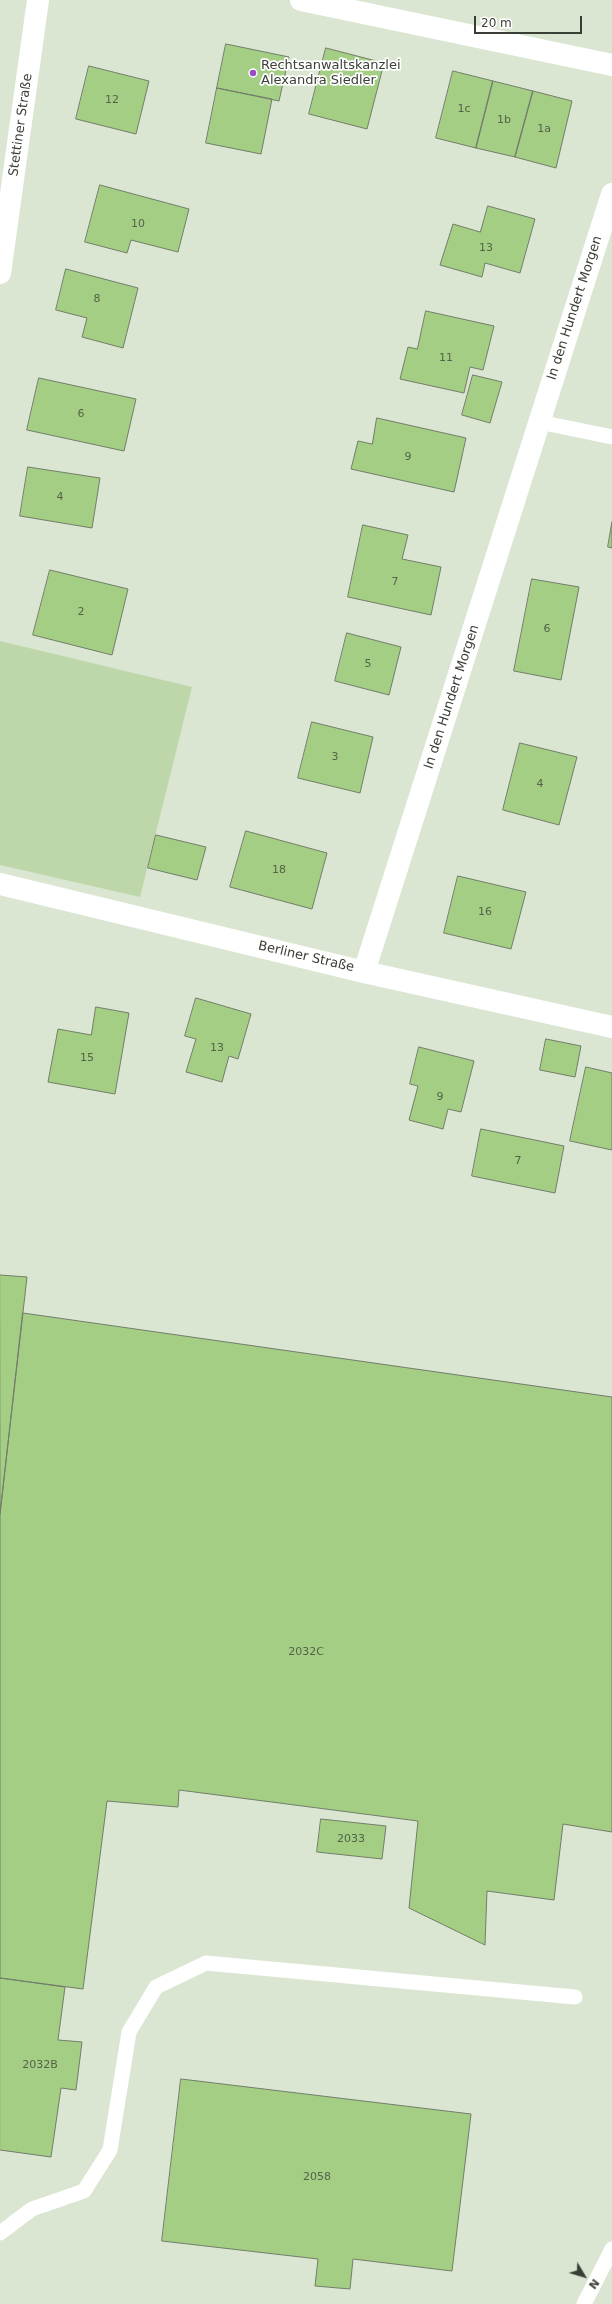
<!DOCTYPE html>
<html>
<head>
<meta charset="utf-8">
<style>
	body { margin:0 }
	#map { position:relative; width:612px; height:2304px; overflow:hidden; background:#dae6d1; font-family:"DejaVu Sans",sans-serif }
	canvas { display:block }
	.north { position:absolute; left:564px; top:2256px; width:40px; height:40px; -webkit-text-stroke:3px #fff; paint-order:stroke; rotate:128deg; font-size:11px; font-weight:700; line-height:16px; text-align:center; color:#3a3f36 }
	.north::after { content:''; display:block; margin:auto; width:14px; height:18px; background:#3a3f36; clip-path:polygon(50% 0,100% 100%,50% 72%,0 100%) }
	.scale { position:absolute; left:474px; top:16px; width:108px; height:18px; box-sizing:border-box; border:2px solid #3a3f36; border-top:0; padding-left:5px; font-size:12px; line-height:14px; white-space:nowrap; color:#3a3f36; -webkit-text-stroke:3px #fff; paint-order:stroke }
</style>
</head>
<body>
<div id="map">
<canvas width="612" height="2304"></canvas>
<div class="north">N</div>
<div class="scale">20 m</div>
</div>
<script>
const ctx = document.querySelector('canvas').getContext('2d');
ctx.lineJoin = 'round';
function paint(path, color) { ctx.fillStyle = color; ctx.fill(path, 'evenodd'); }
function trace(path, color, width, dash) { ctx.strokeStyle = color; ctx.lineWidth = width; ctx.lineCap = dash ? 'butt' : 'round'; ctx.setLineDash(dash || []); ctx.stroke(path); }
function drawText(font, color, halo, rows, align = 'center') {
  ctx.font = font + ' "DejaVu Sans",sans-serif'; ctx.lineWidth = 3.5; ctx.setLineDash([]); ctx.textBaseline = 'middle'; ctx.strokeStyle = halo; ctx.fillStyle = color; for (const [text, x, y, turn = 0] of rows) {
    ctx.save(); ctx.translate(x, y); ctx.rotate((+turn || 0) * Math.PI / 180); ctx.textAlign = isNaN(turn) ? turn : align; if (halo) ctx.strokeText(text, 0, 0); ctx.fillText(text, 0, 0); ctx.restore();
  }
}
paint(new Path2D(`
	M0,641L192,687L140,897L0,865Z`), '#bdd7aa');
const building = new Path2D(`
	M226,44L289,57L279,101L217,88Z
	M326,48L384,63L367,129L309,114Z
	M89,66L149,81L136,134L76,119Z
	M453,71L493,81L476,148L436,138Z
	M493,81L533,91L515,157L476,148Z
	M217,88L272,99L261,154L206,143Z
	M533,91L572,101L556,168L515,157Z
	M100,185L189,209L178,252L131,240L127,253L85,242Z
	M488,206L535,219L520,273L485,263L482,277L440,265L453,224L480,232Z
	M66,269L138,288L123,348L82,337L87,318L56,310Z
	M426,311L494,326L483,370L470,367L464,393L400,379L408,347L417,349Z
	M473,375L502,382L490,423L462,415Z
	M39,378L136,399L124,451L27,430Z
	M377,418L466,438L454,492L351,469L358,441L372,444Z
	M28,467L100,478L92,528L20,516Z
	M612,522V548L608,547Z
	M363,525L408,535L402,559L441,567L431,615L348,597Z
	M50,570L128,589L112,655L33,635Z
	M532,579L579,587L561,680L514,671Z
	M347,633L401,647L389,695L335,681Z
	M312,722L373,737L360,793L298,778Z
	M520,743L577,757L559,825L503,810Z
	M246,831L327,853L312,909L230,887Z
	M156,835L206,847L197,880L148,868Z
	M458,876L526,892L511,949L444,933Z
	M196,998L251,1014L238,1059L229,1056L222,1082L186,1072L196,1039L185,1036Z
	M96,1007L129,1013L115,1094L48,1082L58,1029L91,1035Z
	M546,1039L581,1046L575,1077L540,1070Z
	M419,1047L474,1061L461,1112L448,1109L443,1129L409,1120L418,1086L410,1084Z
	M586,1067L612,1073V1150L570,1141Z
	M481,1129L564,1146L555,1193L472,1176Z
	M0,1275L27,1277L0,1514Z
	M23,1313L612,1397V1832L563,1824L554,1900L487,1891L485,1945L409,1908L418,1821L179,1790L178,1807L107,1801L83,1989L0,1978V1514Z
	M321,1819L386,1826L382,1859L317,1852Z
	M0,1978L65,1987L58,2040L82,2042L76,2090L61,2088L51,2157L0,2150Z
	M181,2079L471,2114L452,2271L353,2259L350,2289L315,2286L318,2259L162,2241Z`);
paint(building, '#a4ce84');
trace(building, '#727d6a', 1);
trace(new Path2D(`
	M539,422L612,437
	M0,2233L32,2209L84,2191L110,2150L129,2032L156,1987L206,1963L575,1997
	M584,2304L612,2249`), '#fff', 15);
trace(new Path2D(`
	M301,0L612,65
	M0,273L38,0
	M0,884L364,972L612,1027
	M364,972L612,194`), '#fff', 22);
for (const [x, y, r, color] of [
	[253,73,4,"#984ec0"]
]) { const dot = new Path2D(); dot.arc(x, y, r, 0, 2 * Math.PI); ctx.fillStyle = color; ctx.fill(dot); trace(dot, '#fff', 1.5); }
drawText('11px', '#54634a', null, [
	["12",112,100],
	["1c",464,109],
	["1b",504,120],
	["1a",544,129],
	["10",138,224],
	["13",486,248],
	["8",97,299],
	["11",446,358],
	["6",81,414],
	["9",408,457],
	["4",60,497],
	["7",395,582],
	["2",81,612],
	["6",547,629],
	["5",368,664],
	["3",335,757],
	["4",540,784],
	["18",279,870],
	["16",485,912],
	["13",217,1048],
	["15",87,1058],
	["9",440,1097],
	["7",518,1161],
	["2032C",306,1652],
	["2033",351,1839],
	["2032B",40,2065],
	["2058",317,2177]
]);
drawText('13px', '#3a3f36', '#fff', [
	["Rechtsanwaltskanzlei",261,66],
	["Alexandra Siedler",261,81]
], 'left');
drawText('13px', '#3a3f36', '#fff', [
	["Stettiner Straße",21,125,-82],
	["In den Hundert Morgen",575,308,-72],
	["In den Hundert Morgen",452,697,-72],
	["Berliner Straße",306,957,13]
]);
</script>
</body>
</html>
